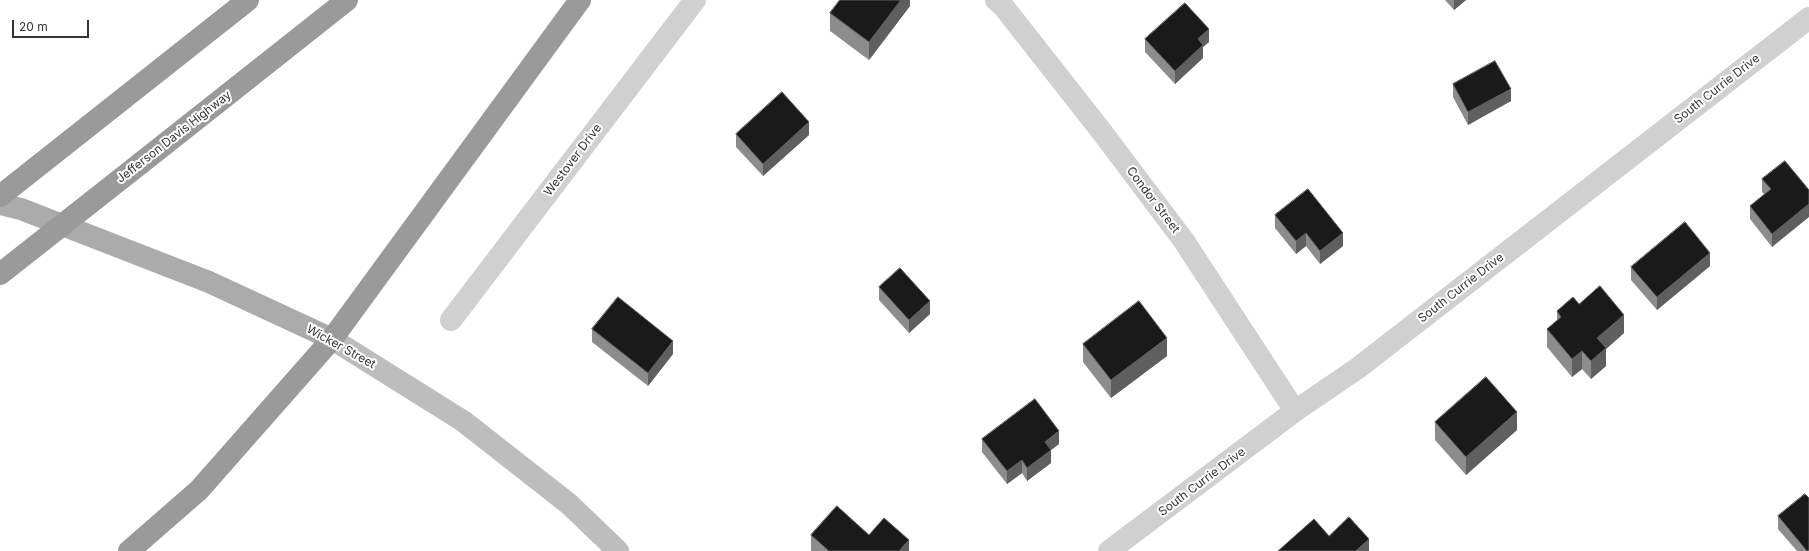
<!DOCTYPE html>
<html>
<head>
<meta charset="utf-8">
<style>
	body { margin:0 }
	#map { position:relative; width:1809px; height:551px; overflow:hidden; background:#fff; font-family:Inter,sans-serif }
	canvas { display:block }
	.scale { position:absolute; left:12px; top:20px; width:77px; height:18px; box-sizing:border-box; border:2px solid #333; border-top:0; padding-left:5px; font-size:12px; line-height:14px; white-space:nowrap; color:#333; -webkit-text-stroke:3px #fff; paint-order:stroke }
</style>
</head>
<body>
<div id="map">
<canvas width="1809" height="551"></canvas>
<div class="scale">20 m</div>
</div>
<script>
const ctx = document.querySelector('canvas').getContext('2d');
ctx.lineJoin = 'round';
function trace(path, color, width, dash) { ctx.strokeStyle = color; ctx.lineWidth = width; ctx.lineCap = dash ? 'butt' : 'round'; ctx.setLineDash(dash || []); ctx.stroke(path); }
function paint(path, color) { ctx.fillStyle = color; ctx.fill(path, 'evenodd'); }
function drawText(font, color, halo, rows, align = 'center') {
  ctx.font = font + ' Inter,sans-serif'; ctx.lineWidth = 4; ctx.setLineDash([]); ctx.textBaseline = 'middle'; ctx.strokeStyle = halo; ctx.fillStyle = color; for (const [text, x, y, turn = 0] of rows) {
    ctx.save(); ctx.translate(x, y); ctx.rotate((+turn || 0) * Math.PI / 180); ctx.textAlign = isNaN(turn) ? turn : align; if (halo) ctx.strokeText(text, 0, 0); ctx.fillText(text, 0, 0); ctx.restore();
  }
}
trace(new Path2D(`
	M996,0L1003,6L1102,132L1184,241L1295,411
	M451,320L695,0
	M1109,551L1295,411L1358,368L1809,18`), '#d0d0d0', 22);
trace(new Path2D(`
	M332,339L463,421L569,504L618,551`), '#bdbdbd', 22);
trace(new Path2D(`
	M0,204L21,209L209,282L332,339`), '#ababab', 22);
trace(new Path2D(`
	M141,163L347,0
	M0,196L248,0
	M129,551L199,490L332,339L580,0`), '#9a9a9a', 22);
trace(new Path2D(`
	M0,274L141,163`), '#9a9a9a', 22);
paint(new Path2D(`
	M910,0V6L869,60L830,31V13Z
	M1445,0H1466L1454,10Z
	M1145,39L1209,42L1203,47V58L1175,84L1145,52Z
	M1453,84L1511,101L1468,125L1453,97Z
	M736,134L809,135L763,176L736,147Z
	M1762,179L1809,190L1772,247L1750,219V206L1764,194L1762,192Z
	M1275,215L1343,246L1320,264L1306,246L1296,254L1275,228Z
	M1710,266L1657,310L1631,280V267Z
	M879,287L930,314L909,333L879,300Z
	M1579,304L1624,333L1606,349V366L1591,379L1582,369L1572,377L1547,347V329L1557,321V311Z
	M592,329L673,354L648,386L592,342Z
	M1083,344L1167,356L1111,398L1083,362Z
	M1435,422L1517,430L1466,475L1435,440Z
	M982,439L1059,444L1051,450V463L1027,481L1022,473L1007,484L982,452Z
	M1778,516L1809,551H1797L1778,529Z
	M811,535L909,551H811Z`), '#8c8c8c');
paint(new Path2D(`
	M901,0H910V6L869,60V42Z
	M1454,0H1466L1454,10Z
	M1209,29V42L1203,47V58L1175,84V71L1198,39Z
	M1511,89V101L1468,125V112Z
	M809,122V135L763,176V164Z
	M1809,204V217L1772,247V234Z
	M1306,233V246L1296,254V241Z
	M1343,233V246L1320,264V251Z
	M1710,253V266L1657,310V297Z
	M930,301V314L909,333V320Z
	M1624,315V333L1606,349V366L1591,379V361L1597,338Z
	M1167,338V356L1111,398V380Z
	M673,341V354L648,386V373Z
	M1582,351V369L1572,377V359Z
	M1517,412V430L1466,475V457Z
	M1059,431V444L1051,450V463L1027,481V468L1045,442Z
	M1022,460V473L1007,484V471Z
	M1369,539V551H1356Z
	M909,540V551H899Z`), '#5f5f5f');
const building = new Path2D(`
	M840,0H901L869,42L830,13Z
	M1185,3L1209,29L1198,39L1203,45L1175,71L1145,39Z
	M1495,61L1511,89L1468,112L1453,84Z
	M782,92L809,122L763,164L736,134Z
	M1785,161L1809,190V204L1772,234L1750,206L1771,189L1762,179Z
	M1308,189L1343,233L1320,251L1306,233L1296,241L1275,215Z
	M1685,222L1710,253L1657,297L1631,267Z
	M900,268L930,301L909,320L879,287Z
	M1600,286L1624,315L1597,338L1606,348L1591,361L1582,351L1572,359L1547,329L1561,317L1557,311L1573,297L1579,304Z
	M618,297L673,341L648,373L592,329Z
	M1139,301L1167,338L1111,380L1083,344Z
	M1486,377L1517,412L1466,457L1435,422Z
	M1035,399L1059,431L1045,442L1051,450L1027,468L1022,460L1007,471L982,439Z
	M1805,494L1809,498V550L1808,551H1807L1778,516Z
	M837,506L869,535L884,518L909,540L899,551H829L811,535Z
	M1349,517L1369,539L1356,551H1278L1314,519L1329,536Z`);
paint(building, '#1a1a1a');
trace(building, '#5f5f5f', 1);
drawText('12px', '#333', '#fff', [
	["South Currie Drive",1717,89,-38],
	["Jefferson Davis Highway",174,137,-38],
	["Westover Drive",573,160,-53],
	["Condor Street",1153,200,53],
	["South Currie Drive",1461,288,-38],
	["Wicker Street",341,347,29],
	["South Currie Drive",1202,482,-37]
]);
</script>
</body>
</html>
